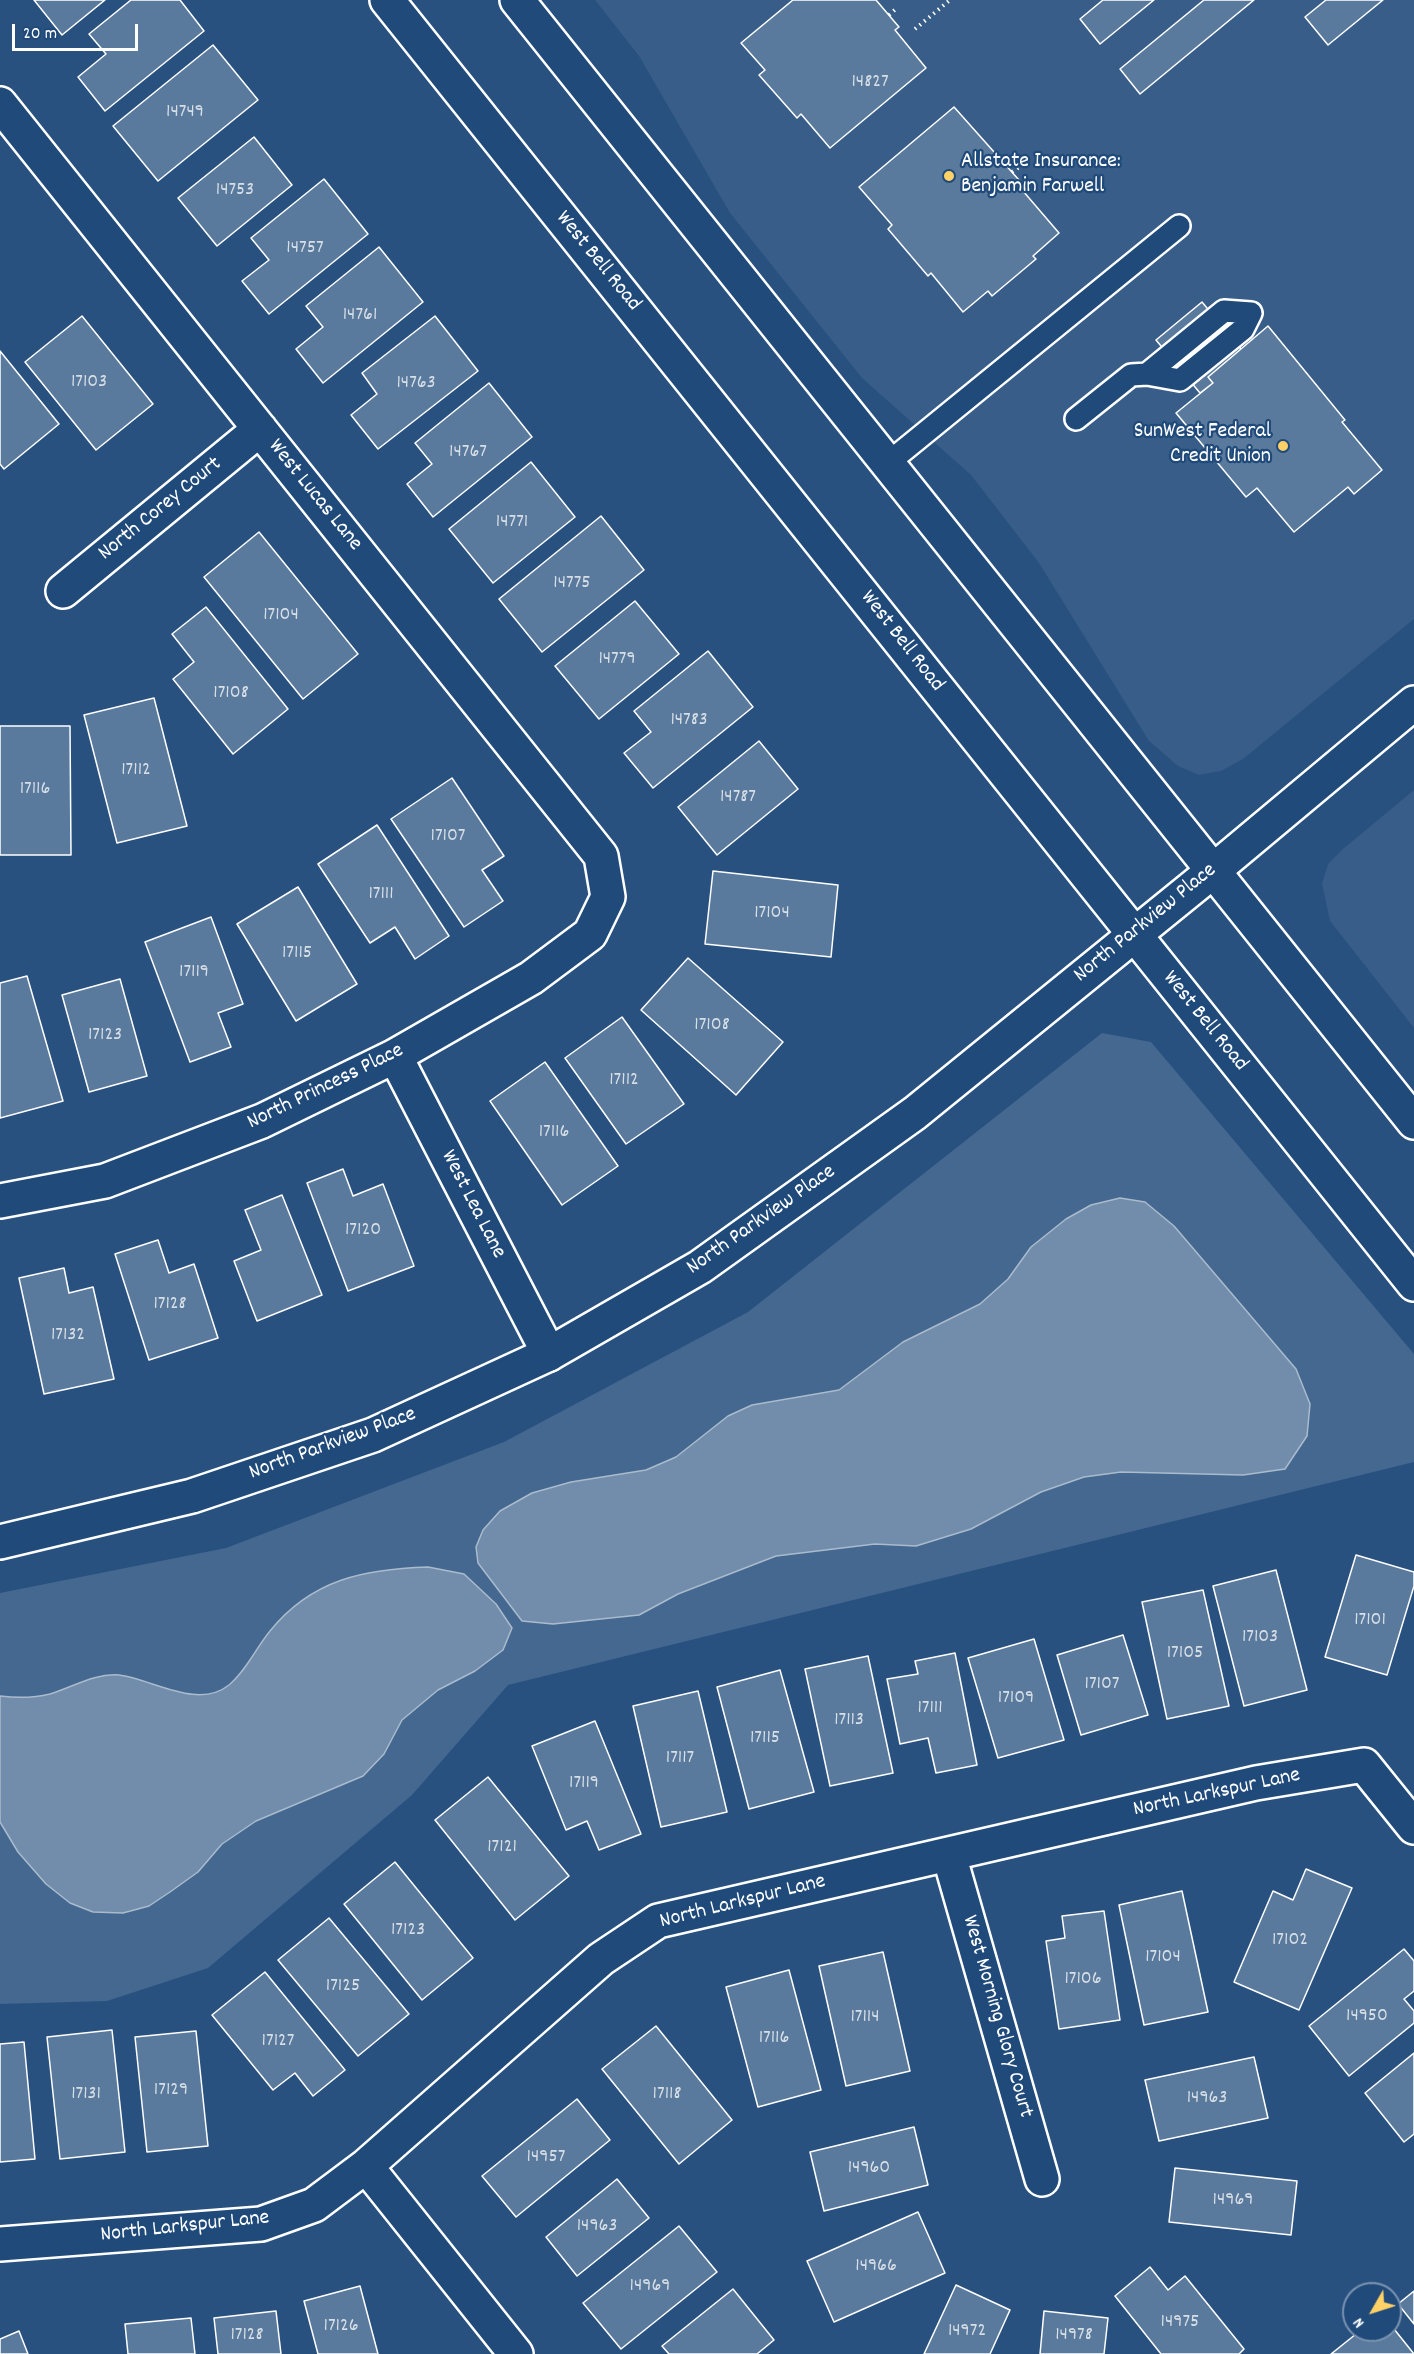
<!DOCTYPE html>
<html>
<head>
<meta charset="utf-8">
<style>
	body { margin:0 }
	#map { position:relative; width:1414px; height:2354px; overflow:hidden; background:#28517f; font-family:Dekko,sans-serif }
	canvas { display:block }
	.north { position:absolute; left:1342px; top:2282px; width:60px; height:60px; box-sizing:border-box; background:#1f4a7a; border:2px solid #7992af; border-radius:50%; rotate:231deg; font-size:16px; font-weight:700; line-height:24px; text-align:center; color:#fff }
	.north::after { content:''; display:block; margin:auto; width:21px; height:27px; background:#ffd166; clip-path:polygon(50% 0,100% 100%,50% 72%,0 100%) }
	.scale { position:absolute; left:12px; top:24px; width:126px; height:27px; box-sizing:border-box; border:3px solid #fff; border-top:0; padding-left:8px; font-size:18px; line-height:21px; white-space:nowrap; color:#fff; -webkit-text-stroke:4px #1f4a7a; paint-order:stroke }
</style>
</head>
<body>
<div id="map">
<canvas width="1414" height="2354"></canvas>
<div class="north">N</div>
<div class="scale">20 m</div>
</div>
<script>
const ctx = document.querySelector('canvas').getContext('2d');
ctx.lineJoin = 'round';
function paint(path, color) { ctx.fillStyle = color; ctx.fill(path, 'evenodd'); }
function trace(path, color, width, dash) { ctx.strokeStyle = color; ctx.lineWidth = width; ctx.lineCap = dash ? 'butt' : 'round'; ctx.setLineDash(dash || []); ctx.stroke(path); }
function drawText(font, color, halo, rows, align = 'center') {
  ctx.font = font + ' Dekko,sans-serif'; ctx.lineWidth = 4.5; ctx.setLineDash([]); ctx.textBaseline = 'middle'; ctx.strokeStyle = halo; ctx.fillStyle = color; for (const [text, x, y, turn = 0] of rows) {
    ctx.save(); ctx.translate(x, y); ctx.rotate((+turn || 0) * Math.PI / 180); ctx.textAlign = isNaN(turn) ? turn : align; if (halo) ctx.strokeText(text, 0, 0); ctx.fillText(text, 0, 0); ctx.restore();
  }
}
paint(new Path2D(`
	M595,0H1414V619L1243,759L1221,771L1199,775L1178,766L1149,741L1039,563L971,475L862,378L730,213L639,56Z
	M1414,790V1028L1330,921L1322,884L1328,864L1344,848Z`), '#375d88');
paint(new Path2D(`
	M1102,1033L1151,1042L1414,1354V1462L508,1685L412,1795L208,1968L107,2001L0,2004V1593L226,1548L504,1442L748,1312Z`), '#446890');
const water = new Path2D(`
	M1120,1198L1145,1202L1174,1226L1296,1369L1310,1404L1307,1436L1285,1469L1243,1475L1121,1472L1084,1477L1041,1492L971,1529L916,1546L875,1544L776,1556L678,1594L639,1615L553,1624L522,1621L478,1563L476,1547L483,1530L500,1511L532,1493L571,1482L646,1470L676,1457L728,1416L752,1405L839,1390L903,1342L980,1304L1008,1279L1031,1247L1066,1219L1091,1205Z
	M428,1567L464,1574L496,1604L512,1628L503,1650L475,1671L438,1690L402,1720L384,1754L363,1776L256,1821L222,1844L198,1872L170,1892L149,1906L123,1913L93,1912L70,1903L46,1884L18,1852L0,1822V1696C16,1698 34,1698 50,1694C73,1687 95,1673 119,1675C152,1679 198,1710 229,1685C246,1671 256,1648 270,1631C312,1579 365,1569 428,1567Z`);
paint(water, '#718dab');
trace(water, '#aabbcd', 1.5);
const building = new Path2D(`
	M34,0H105L62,35Z
	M131,0H180L204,31L105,111L78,77L106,54L89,34Z
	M793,0H876L899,27L895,30L926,68L830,148L801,114L797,118L759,75L765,70L741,43Z
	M1103,0H1154L1100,44L1080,19Z
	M1204,0H1254L1140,94L1120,69Z
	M1326,0H1383L1328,45L1305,17Z
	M213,45L258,100L158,181L113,126Z
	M954,107L1027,189L1023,191L1059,233L1033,256L1036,259L992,296L988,291L963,312L931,273L928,276L888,229L892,225L859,187Z
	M254,137L292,185L217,246L178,198Z
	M324,179L368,234L269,314L242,281L269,260L251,238Z
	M379,247L423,302L323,383L296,349L323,327L306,306Z
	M1202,302L1241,349L1208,377L1213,383L1200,393L1156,340Z
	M82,316L153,404L96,450L25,362Z
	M435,316L478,371L378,449L351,415L377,394L362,373Z
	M1268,326L1345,420L1342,422L1382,470L1354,494L1348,487L1294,532L1257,488L1246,497L1176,413L1213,383L1208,377Z
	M0,351L59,424L4,469L0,464Z
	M489,383L532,437L433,517L407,484L432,464L415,443Z
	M531,462L575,517L493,583L449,529Z
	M601,516L644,570L542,652L499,599Z
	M259,532L358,654L303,699L204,577Z
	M635,601L679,654L599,719L555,666Z
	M206,607L288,709L233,754L173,679L194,662L172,634Z
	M708,651L753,707L653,788L624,753L651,732L634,711Z
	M154,698L187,826L117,843L84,715Z
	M0,726H70L71,855H0Z
	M759,741L798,789L717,855L678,807Z
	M452,778L504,856L482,870L503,901L464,927L391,819Z
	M377,825L449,936L415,959L395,927L370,943L318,864Z
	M713,871L838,885L831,957L705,944Z
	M298,887L357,984L296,1021L237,924Z
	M211,917L243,1004L218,1013L231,1047L190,1062L145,942Z
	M688,958L783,1042L736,1095L641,1010Z
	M27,976L63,1101L0,1118V983Z
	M120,979L147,1076L89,1092L62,995Z
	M622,1017L684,1104L626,1144L565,1058Z
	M545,1062L618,1166L562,1205L490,1101Z
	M343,1169L353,1196L383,1184L414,1266L348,1291L307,1183Z
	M282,1195L322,1295L257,1321L234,1261L261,1250L245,1210Z
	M158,1240L169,1273L194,1264L218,1338L149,1360L115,1254Z
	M64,1268L69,1293L93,1287L114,1379L44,1394L19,1278Z
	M1356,1555L1414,1572V1586L1387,1675L1325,1657Z
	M1276,1570L1307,1690L1244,1706L1213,1586Z
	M1203,1590L1229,1706L1167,1719L1142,1602Z
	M1123,1635L1148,1715L1081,1735L1057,1655Z
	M1034,1639L1064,1740L998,1758L968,1658Z
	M955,1653L977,1765L936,1773L928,1738L900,1744L887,1679L918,1674L915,1661Z
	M868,1656L893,1773L830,1786L805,1669Z
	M780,1670L814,1792L749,1809L717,1687Z
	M698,1691L727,1812L661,1827L633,1706Z
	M595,1721L641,1834L599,1850L587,1821L566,1830L532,1746Z
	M488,1777L569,1876L515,1920L435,1820Z
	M395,1862L473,1958L422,2000L344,1904Z
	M1306,1869L1352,1888L1299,2010L1234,1982L1273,1891L1293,1900Z
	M1182,1891L1208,2012L1144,2025L1119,1905Z
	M1104,1911L1120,2020L1059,2029L1046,1941L1065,1938L1062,1916Z
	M329,1918L409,2014L358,2056L278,1960Z
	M1404,1949L1414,1961V1991L1404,1999L1414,2011V2023L1349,2076L1309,2026Z
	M883,1952L910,2071L846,2086L819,1966Z
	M789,1970L821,2090L758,2107L726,1987Z
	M265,1972L345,2070L313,2096L295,2073L273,2090L212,2015Z
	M656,2026L732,2120L679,2164L602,2069Z
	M112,2030L125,2152L60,2159L47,2037Z
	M196,2031L208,2146L147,2152L135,2037Z
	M24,2042L35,2159L0,2162V2044Z
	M1414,2053V2134L1404,2142L1365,2093Z
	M1254,2057L1268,2118L1159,2141L1145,2080Z
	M577,2099L610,2140L516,2217L482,2176Z
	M914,2127L928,2185L824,2211L810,2152Z
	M1175,2168L1297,2181L1291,2235L1169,2222Z
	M617,2179L649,2218L577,2276L546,2237Z
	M918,2212L945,2273L834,2322L807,2261Z
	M679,2226L717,2272L621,2349L583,2303Z
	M1150,2267L1168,2290L1185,2276L1244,2349L1239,2354H1161L1115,2296Z
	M956,2285L1010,2310L990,2354H924Z
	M360,2286L378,2354H318L304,2301Z
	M733,2289L774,2340L757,2354H669L662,2346Z
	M1414,2291V2324L1398,2304Z
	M276,2311L281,2354H218L214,2318Z
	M1044,2311L1108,2318L1104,2354H1040Z
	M191,2318L195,2354H128L125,2324Z
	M1390,2324L1414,2354H1331L1361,2330H1390Z
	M19,2331L28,2354H0V2339Z`);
paint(building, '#5a7a9d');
trace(building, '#fff', 1.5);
const lane = new Path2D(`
	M1076,419L1131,375L1147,374L1180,380L1243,329L1251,313L1224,311L1147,374
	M888,463L1179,226`);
const street = new Path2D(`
	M0,104L601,856L608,897L590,934L531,978L395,1056L262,1121L105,1181L0,1201
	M63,591L260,429
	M395,1056L549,1354
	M949,1855L1042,2179
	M366,2166L516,2354
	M0,2244L261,2224L314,2205L366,2166L601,1959L658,1921L1256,1783L1364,1765L1414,1827`);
const secondary = new Path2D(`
	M0,1542L192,1496L373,1435L549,1354L700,1267L915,1113L1213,871L1414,703`);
const primary = new Path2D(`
	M387,0L1414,1284
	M517,0L1414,1122`);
trace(lane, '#fff', 26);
trace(street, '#fff', 38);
trace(secondary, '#fff', 38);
trace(primary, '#fff', 38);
trace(new Path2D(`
	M889,15L897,8
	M915,29L950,0
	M1012,172L1025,163`), '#fff', 4, [1.5, 4.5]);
trace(lane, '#1f4a7a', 21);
trace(street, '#1f4a7a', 33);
trace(secondary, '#1f4a7a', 33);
trace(primary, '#1f4a7a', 33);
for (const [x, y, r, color] of [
	[949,176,6,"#ffd166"],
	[1283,446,6,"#ffd166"]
]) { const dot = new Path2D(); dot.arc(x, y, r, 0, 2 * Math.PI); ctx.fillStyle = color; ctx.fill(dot); trace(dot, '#1f4a7a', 2); }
drawText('20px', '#d6dee6', null, [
	["14827",870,83],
	["14749",185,113],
	["14753",235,191],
	["14757",305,249],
	["14761",360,316],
	["17103",89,383],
	["14763",416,384],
	["14767",468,453],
	["14771",512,523],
	["14775",572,584],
	["17104",281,616],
	["14779",617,660],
	["17108",231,694],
	["14783",689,721],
	["17112",136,771],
	["17116",35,790],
	["14787",738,798],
	["17107",448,837],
	["17111",381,895],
	["17104",772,914],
	["17115",297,954],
	["17119",194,973],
	["17108",712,1026],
	["17123",105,1036],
	["17112",624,1081],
	["17116",554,1133],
	["17120",363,1231],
	["17128",170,1305],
	["17132",68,1336],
	["17101",1370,1621],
	["17103",1260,1638],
	["17105",1185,1654],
	["17107",1102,1685],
	["17109",1016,1699],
	["17111",930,1709],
	["17113",849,1721],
	["17115",765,1739],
	["17117",680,1759],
	["17119",584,1784],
	["17121",502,1848],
	["17123",408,1931],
	["17102",1290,1941],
	["17104",1163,1958],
	["17106",1083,1980],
	["17125",343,1987],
	["14950",1367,2017],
	["17114",865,2018],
	["17116",774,2039],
	["17127",278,2042],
	["17129",171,2091],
	["17131",86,2095],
	["17118",667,2095],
	["14963",1207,2099],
	["14957",546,2158],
	["14960",869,2169],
	["14969",1233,2201],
	["14963",597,2227],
	["14966",876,2267],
	["14969",650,2287],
	["14975",1180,2323],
	["17126",341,2327],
	["14972",967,2332],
	["17128",247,2336],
	["14978",1074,2336]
]);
drawText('22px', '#fff', '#1f4a7a', [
	["Allstate Insurance:",961,163],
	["Benjamin Farwell",961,188],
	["SunWest Federal",1271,433,"right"],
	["Credit Union",1271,458,"right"]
], 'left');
drawText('22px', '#fff', '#1f4a7a', [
	["West Bell Road",597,262,51],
	["West Lucas Lane",314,496,51],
	["North Corey Court",161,510,-39],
	["West Bell Road",901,642,52],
	["North Parkview Place",1146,924,-39],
	["West Bell Road",1204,1022,51],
	["North Princess Place",326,1088,-26],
	["West Lea Lane",472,1205,63],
	["North Parkview Place",762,1221,-35],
	["North Parkview Place",333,1445,-20],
	["North Larkspur Lane",1217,1794,-12],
	["North Larkspur Lane",743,1903,-14],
	["West Morning Glory Court",996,2017,74],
	["North Larkspur Lane",185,2228,-6]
]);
</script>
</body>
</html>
